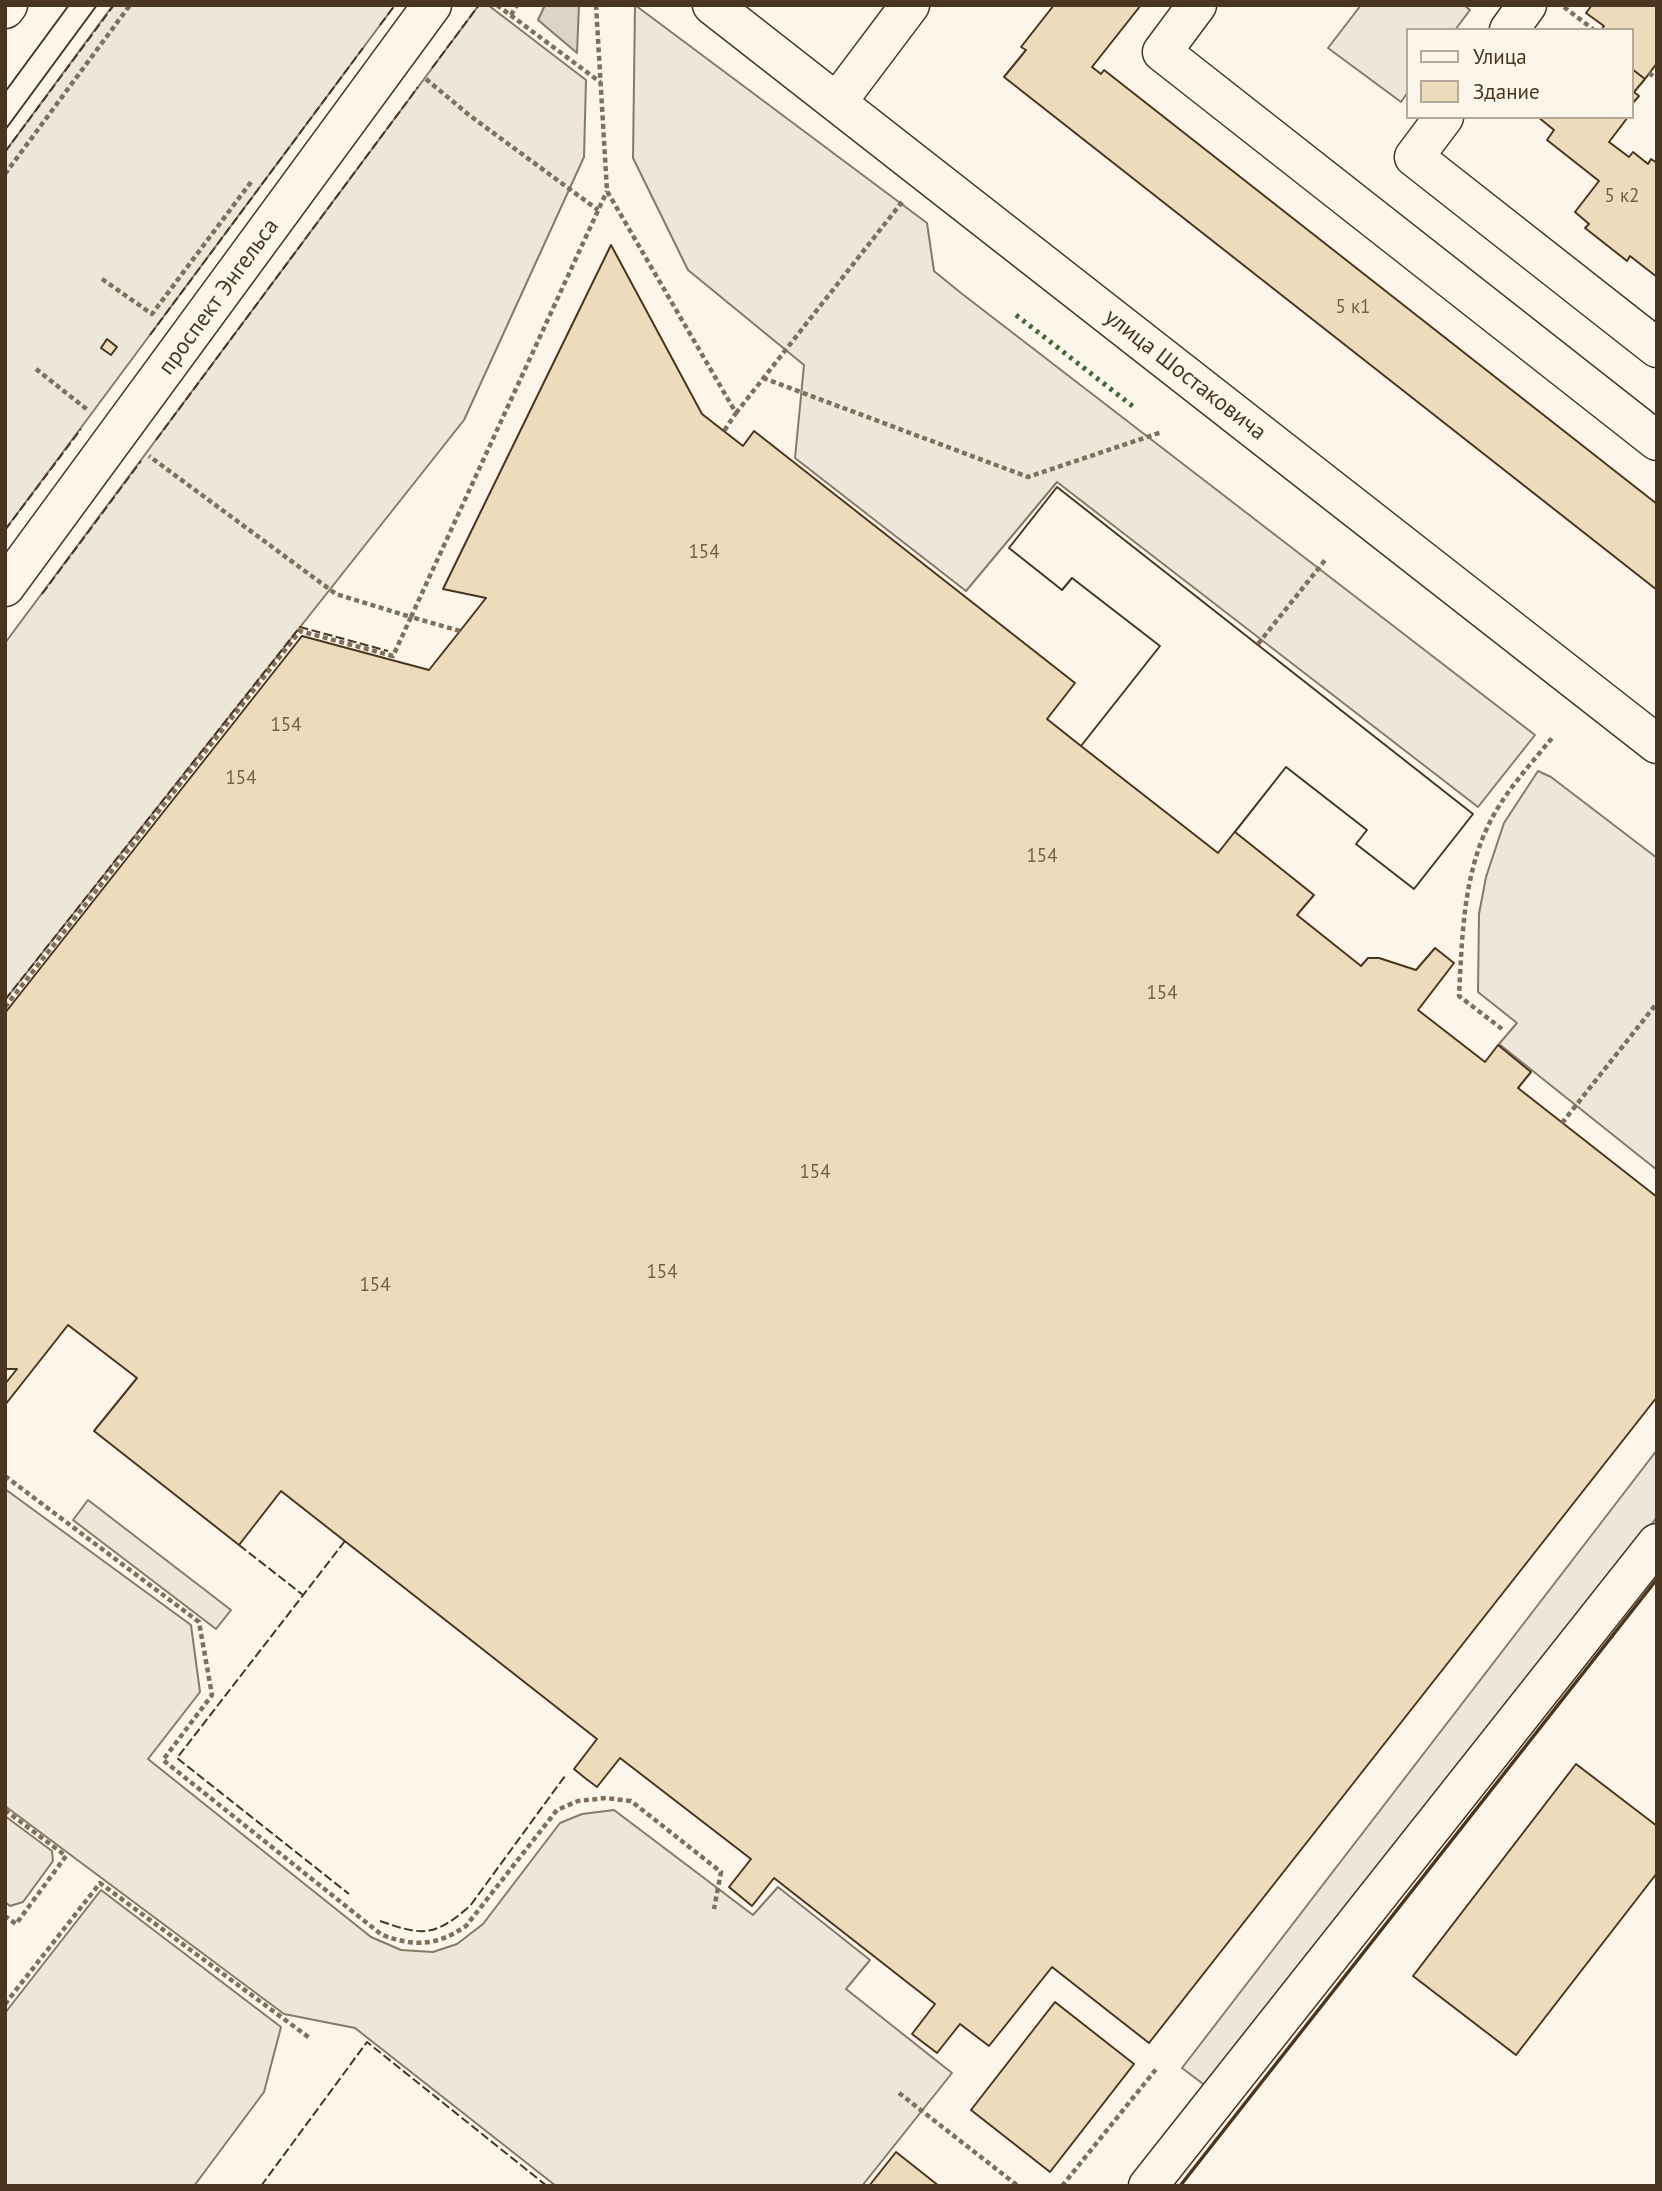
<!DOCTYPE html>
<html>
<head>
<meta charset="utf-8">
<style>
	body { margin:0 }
	#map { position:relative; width:1662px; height:2191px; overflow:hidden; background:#fbf6e9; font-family:"PT Sans",sans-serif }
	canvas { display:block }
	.frame { position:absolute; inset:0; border:7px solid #4a3520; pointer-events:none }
	.legend { position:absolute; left:1406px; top:28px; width:228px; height:91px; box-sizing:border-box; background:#fbf6e9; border:2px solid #b4a999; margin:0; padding:9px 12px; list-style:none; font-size:21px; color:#4a3520 }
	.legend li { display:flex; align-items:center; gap:14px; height:35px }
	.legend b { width:35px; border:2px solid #b4a999 }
</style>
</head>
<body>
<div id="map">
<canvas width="1662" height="2191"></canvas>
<div class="frame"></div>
<ul class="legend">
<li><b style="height:9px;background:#fbf6e9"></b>Улица</li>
<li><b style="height:19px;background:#ecdcbc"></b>Здание</li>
</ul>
</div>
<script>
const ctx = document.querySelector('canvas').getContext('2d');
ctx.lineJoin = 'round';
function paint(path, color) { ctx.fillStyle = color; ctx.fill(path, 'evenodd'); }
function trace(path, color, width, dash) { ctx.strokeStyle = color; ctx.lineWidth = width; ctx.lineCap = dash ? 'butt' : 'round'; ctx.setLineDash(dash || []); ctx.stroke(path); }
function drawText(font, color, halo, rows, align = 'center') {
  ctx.font = font + ' "PT Sans",sans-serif'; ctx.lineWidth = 5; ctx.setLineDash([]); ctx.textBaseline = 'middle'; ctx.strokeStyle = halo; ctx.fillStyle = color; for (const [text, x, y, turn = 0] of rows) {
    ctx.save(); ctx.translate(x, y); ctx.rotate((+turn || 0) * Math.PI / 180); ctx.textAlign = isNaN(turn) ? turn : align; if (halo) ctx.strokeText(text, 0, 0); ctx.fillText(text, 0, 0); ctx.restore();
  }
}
const green = new Path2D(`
	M5,1816L52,1851L53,1861L23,1902L10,1906L5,1902Z`);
paint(green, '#ede6d9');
trace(green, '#887966', 2);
const parking = new Path2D(`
	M113,5H395L5,530V152Z
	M479,5H488L586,80L584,157L464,420L5,1000V643Z
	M635,5L927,223L934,271L961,293L1535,735L1478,807L1057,482L966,591L795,458L804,365L688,270L633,158Z
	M1361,5H1464L1470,10L1455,30H1408V92L1401,102L1328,48Z
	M1538,771L1551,777L1657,858V1170L1499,1044L1517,1023L1478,992L1479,914L1486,877L1504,823Z
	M1657,1450V1517L1211,2090L1182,2068Z
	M5,1489L191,1625L200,1692L148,1759L371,1937L401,1950L433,1952L457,1944L483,1924L560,1823L582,1814L614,1810L753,1915L778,1887L870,1960L846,1989L952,2073L862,2186H556L355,2028L284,2014L5,1806Z
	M88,1500L231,1610L216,1629L73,1520Z
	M101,1890L281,2027L264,2092L194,2186H5V2013Z`);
paint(parking, '#ede7d9');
trace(parking, '#887966', 2);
const water = new Path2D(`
	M545,5H579L577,53L538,20Z`);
paint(water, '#dcd4c6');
trace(water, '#887966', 2);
const building = new Path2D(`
	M1054,5H1141L1092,67L1101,74L1104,70L1657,504V590L1004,77L1026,50L1021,47Z
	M1592,5H1657V63L1645,79L1632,69V30H1601L1604,26L1586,13Z
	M1632,69L1645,79L1634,92L1639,96L1632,104Z
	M1538,117H1628L1609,142L1629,157L1633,152L1648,164L1651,159L1657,163V277L1630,256L1627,261L1585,228L1589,224L1575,212L1599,181L1547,140L1554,130Z
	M611,245L702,414L743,446L754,431L1075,683L1047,719L1081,746L1160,646L1072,578L1062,590L1009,548L1057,487L1473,814L1414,889L1356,844L1367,830L1286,767L1235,832L1314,895L1297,915L1361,966L1368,958H1379L1416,970L1435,948L1454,963L1418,1010L1485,1062L1498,1045L1531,1072L1518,1088L1657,1197V1397L1149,2043L1052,1967L989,2046L960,2024L937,2053L912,2034L935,2004L774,1878L752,1906L729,1887L751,1859L620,1758L597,1787L585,1778L574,1769L597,1739L281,1491L239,1545L94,1431L137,1378L68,1325L5,1405V1384L17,1369H5V1013L302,636L429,670L460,631L486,598L443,589Z
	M107,339L117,347L111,355L101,348Z
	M1057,487L1473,814L1414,889L1356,844L1367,830L1286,767L1218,853L1081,746L1160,646L1072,578L1062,590L1009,548Z
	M1576,1764L1657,1826V1873L1516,2055L1413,1976Z
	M1055,2002L1134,2064L1050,2172L971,2110Z
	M896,2152L939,2186H869Z`);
paint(building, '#ecdcbc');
trace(building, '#4a3520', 2);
const minor = new Path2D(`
	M712,5L1657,744
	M1197,5L1162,52L1657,441
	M1509,30L1527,5
	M837,102L910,5
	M1444,117L1414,157L1657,348
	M1148,2186L1657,1543`);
const major = new Path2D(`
	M5,9L8,5
	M5,587L432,5`);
trace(minor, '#4a3520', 41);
trace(major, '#4a3520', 41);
trace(new Path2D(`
	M497,5L600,82
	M596,5L607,191L736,413L724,431
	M1564,7L1594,30
	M511,15L517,5
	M1649,73L1657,79
	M426,79L469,115L598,210
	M5,174L130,5
	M102,279L152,314L251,182
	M36,369L89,411
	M763,378L1028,477L1162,432
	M736,413L902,202
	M460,631L411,617L607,191
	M1258,644L1326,559
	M5,1007L300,631L393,656L411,617L336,594L149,456
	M1502,1029L1459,996C1462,939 1463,878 1488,826C1503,794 1530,765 1552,738
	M1562,1123L1657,1003
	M5,1476L199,1622L212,1695L163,1760L382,1935C416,1947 436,1946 466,1926L557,1810L578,1801L606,1798L631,1801L721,1872L714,1909
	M5,1810L66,1856L16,1924L5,1916
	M5,2004L100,1883L311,2039
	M899,2093L1018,2186
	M1062,2186L1157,2068`), '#7f6f5c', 4.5, [5, 3.5]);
trace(minor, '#fbf6e9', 38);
trace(major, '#fbf6e9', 38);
trace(new Path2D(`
	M5,92L69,5
	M5,130L97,5`), '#4a3520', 2);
trace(new Path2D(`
	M1016,315L1135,408`), '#436837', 5, [3.5, 5]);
trace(new Path2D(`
	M380,25L395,5
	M432,68L479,5
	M5,152L114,5
	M150,335L363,48
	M156,440L418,87
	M5,530L81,429
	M42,594L141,461
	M5,1000L300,627L388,651
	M345,1541L177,1758L349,1894
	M239,1545L303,1595
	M380,1921C423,1936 434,1937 470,1906L565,1776
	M261,2186L367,2042L547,2186`), '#4a3520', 2, [9, 3.5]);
trace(new Path2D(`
	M1180,2186L1657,1579`), '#4a3520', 3.5);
drawText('19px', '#725f47', null, [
	["5 к2",1622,197],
	["5 к1",1353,308],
	["154",704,553],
	["154",286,726],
	["154",241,779],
	["154",1042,857],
	["154",1162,994],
	["154",815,1173],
	["154",662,1273],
	["154",375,1286]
]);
drawText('23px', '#4a3520', '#fbf6e9', [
	["проспект Энгельса",219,297,-54],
	["улица Шостаковича",1185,375,38]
]);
</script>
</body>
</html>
